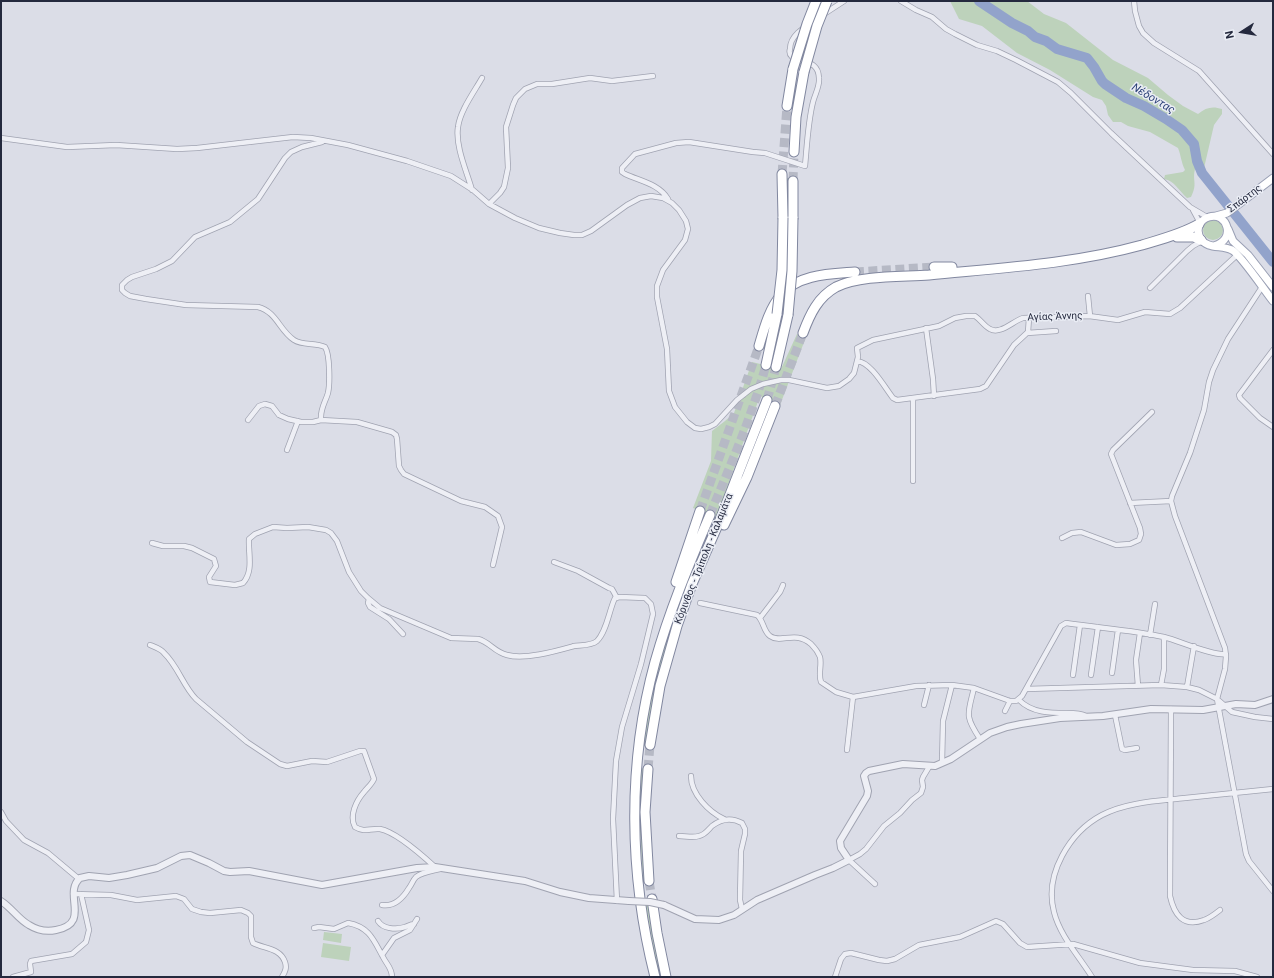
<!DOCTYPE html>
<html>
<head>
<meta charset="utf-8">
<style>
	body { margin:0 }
	#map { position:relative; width:1274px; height:978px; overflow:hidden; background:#dbdde7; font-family:Roboto,sans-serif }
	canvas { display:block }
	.frame { position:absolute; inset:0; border:2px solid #24293e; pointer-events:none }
	.north { position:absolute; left:1222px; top:12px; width:40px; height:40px; -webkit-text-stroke:3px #eaedf5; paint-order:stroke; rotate:258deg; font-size:11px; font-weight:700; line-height:16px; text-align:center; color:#24293e }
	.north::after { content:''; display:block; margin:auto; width:14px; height:18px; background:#24293e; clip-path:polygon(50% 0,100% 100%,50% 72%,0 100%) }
</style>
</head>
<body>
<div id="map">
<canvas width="1274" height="978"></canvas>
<div class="frame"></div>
<div class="north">N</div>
</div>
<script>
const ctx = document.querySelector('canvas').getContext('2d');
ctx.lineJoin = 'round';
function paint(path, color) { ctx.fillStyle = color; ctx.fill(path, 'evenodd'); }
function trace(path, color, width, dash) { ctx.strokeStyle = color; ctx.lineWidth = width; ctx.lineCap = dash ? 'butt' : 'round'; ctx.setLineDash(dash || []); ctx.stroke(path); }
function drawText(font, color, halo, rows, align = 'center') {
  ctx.font = font + ' Roboto,sans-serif'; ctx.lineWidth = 3; ctx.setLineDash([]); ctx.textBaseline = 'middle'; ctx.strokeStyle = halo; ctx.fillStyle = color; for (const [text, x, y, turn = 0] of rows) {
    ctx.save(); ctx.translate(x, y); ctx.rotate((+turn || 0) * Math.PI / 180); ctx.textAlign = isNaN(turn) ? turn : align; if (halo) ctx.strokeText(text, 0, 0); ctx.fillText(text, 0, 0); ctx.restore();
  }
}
paint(new Path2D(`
	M950,1H1027L1044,14L1066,23L1113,60L1148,78L1168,95L1183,106L1198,114C1206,107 1213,106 1222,109V114L1214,125L1204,168L1195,169C1192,181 1198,183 1191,197L1187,198C1179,191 1175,181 1164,179L1165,175L1183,172L1185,170C1181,162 1181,155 1178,148L1150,132L1128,126L1121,122H1113L1108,115L1106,106L1102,100L1093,97L1050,70L1017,53L982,26L959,19Z
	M786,178H789V270L783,320L773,366L770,365L780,320Z
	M1203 230a10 10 0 1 1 20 0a10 10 0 1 1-20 0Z
	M797,334L806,337L780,405L760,396L716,518L681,604L667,645L656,685L646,746H643C647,719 651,691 658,665C672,614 693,565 714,517L693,508L711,461L712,431L725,421L734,413L752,362L781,369Z
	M641,768L644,769L642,812L645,882H643L639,813Z
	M645,900H648L653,933L662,977H659L657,969Z
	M324,932L342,934L341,943L323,940Z
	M323,943L351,947L349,961L321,957Z`), '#bdd2bb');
trace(new Path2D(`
	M979,1L1012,23L1028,31L1035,37L1046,41L1057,49L1087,58L1094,67L1102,81L1105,84L1126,98L1144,106L1166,119L1182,130L1194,144L1197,161L1202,173L1273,262`), '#92a3cb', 10);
trace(new Path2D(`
	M782,174L787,106
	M793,181L794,152
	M855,272L934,267
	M767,400L776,367
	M775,406L803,333
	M700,511L759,346
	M710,515C730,466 752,417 766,365
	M648,769L650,745
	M649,881L652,899`), '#b6b9c5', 9, [9, 4.5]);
const minor = new Path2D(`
	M901,1L916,10L932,17L946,29L955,34L977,45L997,51L1016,60L1058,82L1071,93L1111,133L1190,207L1207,217
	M1134,1L1135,11L1139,26L1143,33L1154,43L1199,71L1273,154
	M824,14L844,1
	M1,138L67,147L116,145L177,149L197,148L293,137L311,138L348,145L407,161L451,176L473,190L489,204L515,218L539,228L560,233L574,235H582L591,231L627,205L640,198L651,196L663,198L672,203L679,210L686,221L688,229L685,240L663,270L657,286V297L667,349L669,391L675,407L687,422L695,428L701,429L709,427L715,424L737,400L751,389L763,384L781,380H789L827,388L839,386L849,379L854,373L858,357L857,348L873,340L939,326L955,318L966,316H975C981,320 984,326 990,329C1000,335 1013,321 1023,318L1089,316L1118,320L1145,312L1170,314L1180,308L1237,255
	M472,190C467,172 455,146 458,127C460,111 474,92 482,78
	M668,199C659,184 640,181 625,174L622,172V168L635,154L676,143L689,142L753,152L765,153L805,166C807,145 808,122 813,102C815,94 820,86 819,78C818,59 802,64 792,57C790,55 789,52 790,49C790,34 807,26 818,19
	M489,204L500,193L504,187L508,168L506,127L513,105L516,98L525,89L537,84H552L590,78L612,81L653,76
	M1193,210L1200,223
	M1262,287L1228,339L1213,370L1209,382L1204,410L1190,453L1172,496L1171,501L1175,516L1225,648L1226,656L1225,669L1217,699L1246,854L1249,861L1273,891
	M1150,288L1187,251L1193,246L1202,241
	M1088,296L1090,316
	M926,328L933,379L934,396
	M1027,333L1056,331
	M1273,350L1239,395L1240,398L1260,418L1273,427
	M857,361C871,362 885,388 893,398L897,400L980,389L986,386L1014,345L1028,332L1029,318
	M248,420L259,406L265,404L272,406L279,415L288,419L301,422H313L321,420L357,422L392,432L396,435L397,439L399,466L401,470L404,474L461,501L485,507L498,516L502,527L493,565
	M321,420C320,409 325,403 328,393C330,384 330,354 325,347C315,342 303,346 294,340C279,330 277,312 258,307L186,305L146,299L130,296L125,293L122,290V285L127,280L132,277L156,269L172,261L195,237L230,222L258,199L285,158L291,152L302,147L322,142
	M287,450L298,421
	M913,481V399
	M1130,503L1171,501
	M1062,538L1072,533L1081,532L1116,545L1130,544L1139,540L1141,534L1140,528L1111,454L1113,450L1152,412
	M152,543L163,546H184L192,548L214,559L216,566L209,577L210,582L235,585L243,583C254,571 248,553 249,539L255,534L273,527L287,528L308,527L326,530L331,533L337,541L349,572L361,591L368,598L380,608L451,638L478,639C490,642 494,652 507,655C525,660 556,651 574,646C581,645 591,646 597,641C607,631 609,610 615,598L620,597L645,598L651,604L653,614L641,664L622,727L616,761L613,819L617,901
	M554,562L578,571L609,588L612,589L617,598
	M369,599L368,603L370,607L389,619L403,634
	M700,603L757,615C764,621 763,631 770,636C781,644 795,630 811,644C815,648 818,652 820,657C822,665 818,674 821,682L836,692L853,697L916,686L952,685L974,688L1010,701H1016L1022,696L1061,626L1066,623C1099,628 1132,630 1164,637C1180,641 1212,656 1226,654
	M760,618L780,592L783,585
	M1150,635L1155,604
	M150,645C155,647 161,649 164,653C178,666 183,686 196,699L247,742L280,764L287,766L312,761L327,762L360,751H364L374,779C372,784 368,787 364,792C356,801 349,816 355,827C365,833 370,828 380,829C396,832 423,856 435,867
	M1112,673L1118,630
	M1073,675L1080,625
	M1091,675L1098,627
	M1161,685L1164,669V638
	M1138,686L1136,660L1140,633
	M1187,687L1194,646
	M974,688C968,714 964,715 980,739
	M1026,689L1161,685L1187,687L1199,690L1217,699L1232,712L1255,717L1273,719
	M1019,700C1032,713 1050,713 1067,713C1074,713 1080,713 1086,716
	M924,705L929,685
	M1171,709L1170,896C1174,914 1183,928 1204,920C1210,918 1215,914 1220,910
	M1005,711L1010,701
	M1115,715L1122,749L1125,750L1137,748
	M847,750L853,697
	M942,763L943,721L952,685
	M691,776C691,794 709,812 724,819
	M1,812L6,821L24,840L48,853L79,879
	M679,836C686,836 693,838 699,836C705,835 708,830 712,826C721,819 731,817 742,823L745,829V834L741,851L740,900L742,909
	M875,884L849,860L860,854L866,849L884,826L900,813L912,800L921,793L923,787L922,780L923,777L929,767
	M73,894L111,895L137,900L176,896L184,899L192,909L201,912L210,913L241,910L248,913L251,916V937L253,943C265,949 280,948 285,962C287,968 285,972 282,977
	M382,905C394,907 403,898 409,888C412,884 413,880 416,877C422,872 432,871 440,869
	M378,921C383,929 396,930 405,927C409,926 410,924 414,924
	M314,928L319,927L334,929L348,923C370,927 374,941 383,957C387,965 392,968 392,977
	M382,955L394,938L410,930L417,919
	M13,977L31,972L30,964L31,961L72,954L86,942L89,930L81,894
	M835,977L841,959L845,954L851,953L879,960L887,961L895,959L919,945L960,937L996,921L1003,924L1020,943L1027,947L1073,944L1140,963L1193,970L1235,971L1257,977
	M1092,977C1079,956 1060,936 1054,912C1049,893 1053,873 1062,856C1071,839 1085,824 1102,815C1127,802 1158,801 1185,798C1214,795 1244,792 1273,789`);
const tertiary = new Path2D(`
	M1,901C12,908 18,919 29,925C37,930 47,932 56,930C92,923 62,894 80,878L89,876L109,878L127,875L157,868L181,856L190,855L209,863L224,871L230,872L249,871L322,885L417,868L435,867L525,881L560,892L589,898L629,901
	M664,905L695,919L719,920L734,915L757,900L815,875L833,868L849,860L841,848L840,841L867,796L868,791L864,776L866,773L869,771L903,764L935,766L951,759L990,733L1007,727L1021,724L1060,718L1103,716L1151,709L1203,710L1236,704L1255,705L1273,699`);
const primary = new Path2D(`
	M1216,216L1227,213L1273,178
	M1228,229L1233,241L1248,255L1273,287
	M1214,246C1237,240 1227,211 1209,217C1199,220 1195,231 1201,239C1207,249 1222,245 1232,250C1241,255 1265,291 1273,301`);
const motorway = new Path2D(`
	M787,106L793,69
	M794,152L796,117L804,72
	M782,174L783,218
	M793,181V218
	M1177,237H1194L1201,240
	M934,267H952
	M803,333C810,314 818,297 836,287C860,275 902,277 929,275C1000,268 1073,264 1142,245C1162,239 1182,234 1199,224
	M759,346C764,329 769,309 781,295C798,274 830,274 855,272
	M766,365L777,314
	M776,367L788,315
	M724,525L747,477L775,406
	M676,582L700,511
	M650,745L660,686L677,626L692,584L720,520L767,400
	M648,769L645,812L649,881
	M652,899L657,933L666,977
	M655,977C629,875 627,764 655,662C669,612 689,564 710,515`);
trace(minor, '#a0a3b1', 6);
trace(tertiary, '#a0a3b1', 8);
trace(primary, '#999fb4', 9);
trace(motorway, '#81879f', 11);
trace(minor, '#eeeff5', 4.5);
trace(tertiary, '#eeeff5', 6);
trace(primary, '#fff', 7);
trace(motorway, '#fff', 9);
const tertiaryBridge = new Path2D(`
	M629,901L650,902L664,905`);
const motorwayBridge = new Path2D(`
	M793,69L807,24L816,1
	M804,72L817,26L827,1
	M777,314L782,270L783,218
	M788,315L792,271L793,218`);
trace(tertiaryBridge, '#a0a3b1', 8, []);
trace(motorwayBridge, '#81879f', 11, []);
trace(tertiaryBridge, '#eeeff5', 6);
trace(motorwayBridge, '#fff', 9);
drawText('10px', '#24293e', '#eaedf5', [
	["Σπάρτης",1245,199,-37],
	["Αγίας Άννης",1055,317,-2],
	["Κόρινθος - Τρίπολη - Καλαμάτα",704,559,-68]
]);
drawText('italic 11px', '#2a3f75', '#eaedf5', [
	["Νέδoντας",1153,99,31]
]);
</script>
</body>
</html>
